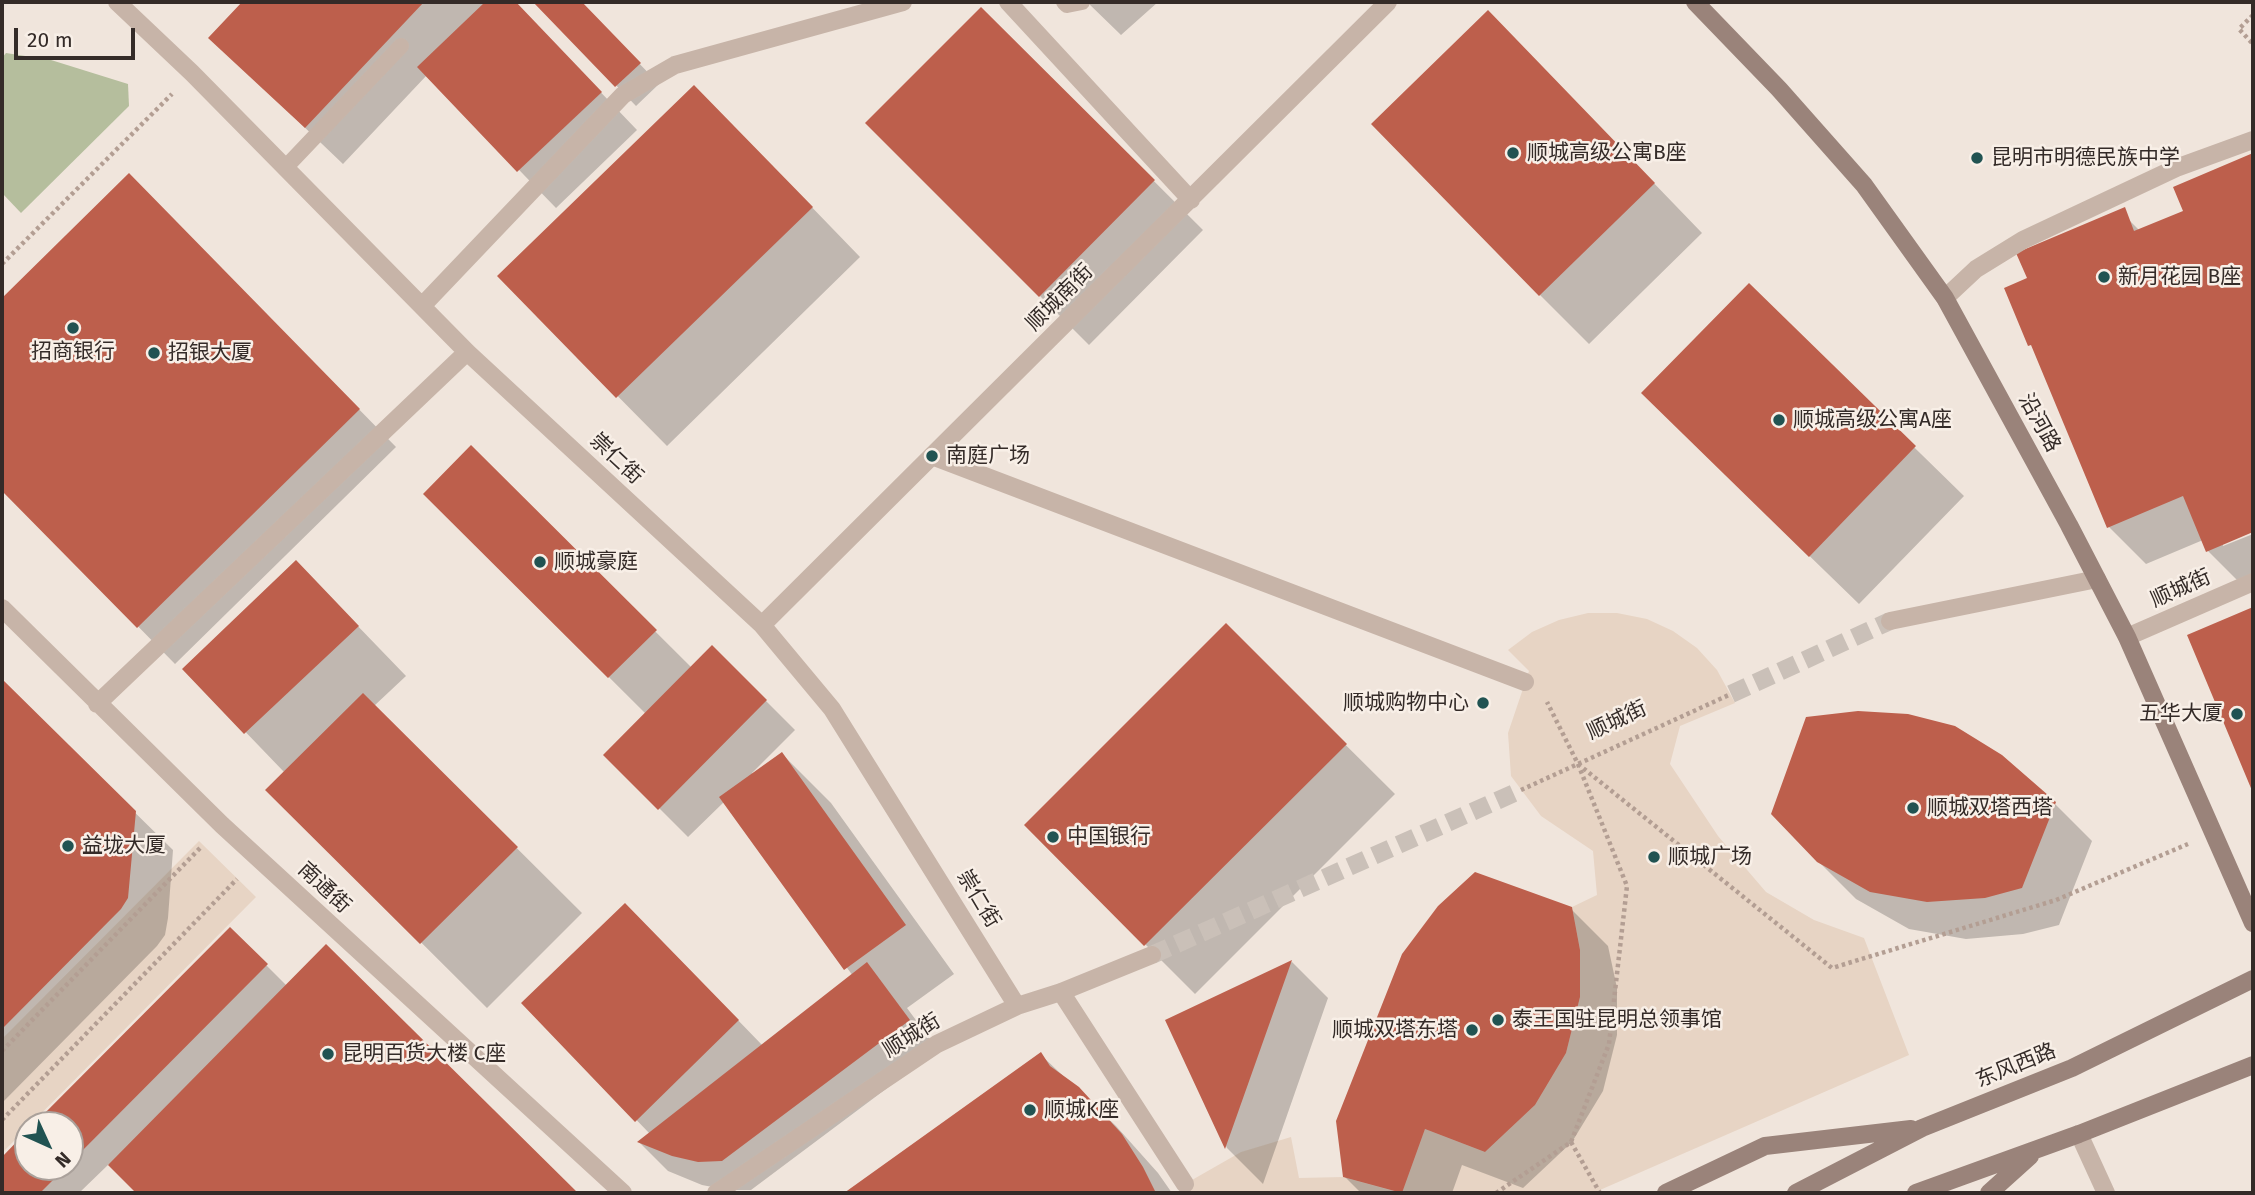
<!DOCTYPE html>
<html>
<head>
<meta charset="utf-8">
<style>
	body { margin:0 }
	#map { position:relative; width:2255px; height:1195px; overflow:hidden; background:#f0e5dc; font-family:"Fira Sans",sans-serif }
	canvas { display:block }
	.frame { position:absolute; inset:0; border:4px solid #342b28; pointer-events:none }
	.north { position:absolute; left:14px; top:1111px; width:70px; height:70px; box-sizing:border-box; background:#f8efe7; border:2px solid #aaa19b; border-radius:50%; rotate:135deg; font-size:19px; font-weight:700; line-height:28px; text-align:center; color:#342b28 }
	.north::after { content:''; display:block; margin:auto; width:24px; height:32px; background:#215352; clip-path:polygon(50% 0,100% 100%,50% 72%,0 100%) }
	.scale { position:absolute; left:14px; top:28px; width:121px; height:32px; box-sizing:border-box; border:4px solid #342b28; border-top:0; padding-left:9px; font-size:21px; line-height:24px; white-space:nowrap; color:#342b28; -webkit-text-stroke:5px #f8efe7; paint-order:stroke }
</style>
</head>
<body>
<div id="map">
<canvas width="2255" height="1195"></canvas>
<div class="frame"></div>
<div class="north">N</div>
<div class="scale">20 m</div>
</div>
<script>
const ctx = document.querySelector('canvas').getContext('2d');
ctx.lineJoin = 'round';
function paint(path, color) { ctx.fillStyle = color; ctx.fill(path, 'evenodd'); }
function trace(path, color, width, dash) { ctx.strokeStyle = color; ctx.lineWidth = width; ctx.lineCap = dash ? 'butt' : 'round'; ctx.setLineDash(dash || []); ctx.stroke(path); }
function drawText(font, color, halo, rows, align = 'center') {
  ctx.font = font + ' "Fira Sans","Noto Sans SC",sans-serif'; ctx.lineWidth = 5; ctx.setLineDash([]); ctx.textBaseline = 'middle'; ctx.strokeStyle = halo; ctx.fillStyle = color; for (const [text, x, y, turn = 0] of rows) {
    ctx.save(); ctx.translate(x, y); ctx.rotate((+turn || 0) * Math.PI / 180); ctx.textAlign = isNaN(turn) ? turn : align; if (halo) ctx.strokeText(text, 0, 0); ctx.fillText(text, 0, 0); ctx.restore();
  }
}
paint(new Path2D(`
	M6,53L51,60L128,84L129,106L21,213L2,193V58Z`), '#b5be9d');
paint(new Path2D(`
	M1588,613H1617L1647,619L1673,631L1697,648L1717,670L1735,703L1680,726L1670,764L1718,836L1766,892L1814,920L1864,938L1909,1055L1593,1193H1402L1425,1129L1485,1152L1535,1105L1566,1053L1580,997V950L1572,907L1597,895L1593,851L1541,816L1511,776L1508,733L1529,671L1508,650L1532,632L1559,620Z
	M199,841L256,897L2,1153V1039Z
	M1291,1137L1299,1178L1343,1177L1401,1193H1183L1185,1184L1241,1152Z`), '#e7d4c4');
paint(new Path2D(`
	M244,2H514L637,130L556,208L427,75L343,164L211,38Z
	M536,2H580L659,84L636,106Z
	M1087,2H1158L1121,35Z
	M981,9L1203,230L1089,345L867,123Z
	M1537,62L1702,233L1589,344L1540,295Z
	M743,136L860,257L667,446L500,277Z
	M2253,158V530L2223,542V546L2253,534V584L2245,588L2208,551L2203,540L2146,564L2109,527L2009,291L2122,213L2142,233L2189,213L2179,189Z
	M129,175L396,447L175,664L2,488V300Z
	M1749,286L1964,496L1859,604L1692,442Z
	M471,448L692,668L712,647L795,730L752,773L753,775L782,754L831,803L954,974L907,1008L938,1050L751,1190H728L702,1185L668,1171L639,1142L650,1134L524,1003L674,954L763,1046L853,976L725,801L688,837L606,755L646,714L425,494Z
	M296,562L406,676L374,706L582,913L487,1008L268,790L285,773L185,669Z
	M2253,609V789L2189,636Z
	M1226,626L1395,794L1195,994L1026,825Z
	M2,682L173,850L168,918L165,935L157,946L2,1103Z
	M2055,804L2092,841L2059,925L2023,934L1966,939L1909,929L1856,899L1818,861Z
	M1571,909L1608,946L1617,988V1035L1603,1091L1572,1142L1523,1188L1462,1165L1452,1193H1361L1344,1176Z
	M230,929L287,986L326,947L577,1193H138L109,1164L79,1193H7L2,1188V1159L28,1133V1167H70V1125H36Z
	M1292,962L1328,998L1263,1184L1227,1148L1167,1021Z
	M1041,1055L1116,1126L1158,1173L1172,1193H847Z`), '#0003');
paint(new Path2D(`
	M242,2H424L305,128L208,38Z
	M485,2H516L602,92L517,172L417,67Z
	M533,2H582L641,63L615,87Z
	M981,7L1155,180L1039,297L865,123Z
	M1488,10L1655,183L1539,296L1371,124Z
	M694,85L813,207L616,398L497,276Z
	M2253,153V532L2206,552L2183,496L2107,528L2031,345L2028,346L2004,288L2027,278L2016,253L2125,207L2134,231L2183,211L2173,187Z
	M129,173L360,409L137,628L2,491V298Z
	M1749,283L1916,446L1809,557L1641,393Z
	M471,445L657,630L608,678L423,494Z
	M296,560L359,626L244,734L182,669Z
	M2253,607V793L2187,635Z
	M1226,623L1347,744L1144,946L1024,825Z
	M712,645L767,700L658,810L603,755Z
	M2,679L136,811L128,898L121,909L2,1029Z
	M363,693L518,847L420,944L265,790Z
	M1858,711L1908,714L1955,726L2002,755L2056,802L2022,888L1985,898L1927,902L1870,892L1817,862L1771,814L1806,717Z
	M782,752L906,925L844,970L719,797Z
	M1475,872L1572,907L1580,950V997L1566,1053L1535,1105L1485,1152L1425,1129L1402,1193L1343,1177L1336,1121L1402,954L1438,906Z
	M625,903L739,1020L635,1122L521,1003Z
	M230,927L268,964L70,1163V1125H33Z
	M326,944L577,1192L136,1193L108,1165Z
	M1292,960L1225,1149L1165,1020Z
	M867,962L910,1020L722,1161L698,1162L672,1156L637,1142Z
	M1041,1052L1050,1066L1079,1087L1122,1134L1143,1167L1156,1193H844Z
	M28,1130V1167H66L40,1193H5L2,1190V1157Z`), '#bd5f4c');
trace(new Path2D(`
	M1731,694L1890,621
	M1152,955L1521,790`), '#cac0b8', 18, [18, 9]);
trace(new Path2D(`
	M2253,15L2239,29L2253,44
	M2,264L172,94
	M1578,764L1832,968L2056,900L2188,844
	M1521,790L1731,694
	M2,1051L202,846
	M2,1120L237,879
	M1571,1142L1600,1193
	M1496,1193L1571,1142L1609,1044L1627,886L1578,764L1547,702`), '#b39e93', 4.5, [3.5, 3.5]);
trace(new Path2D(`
	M1064,2L1067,5L1082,2
	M285,168L401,46`), '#c7b4a8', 16);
trace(new Path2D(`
	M117,2L192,73L467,352L762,625L832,709L1017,1006
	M1008,2L1191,200
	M1945,298L1976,269L2023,240L2176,168L2253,140
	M422,306L623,95L675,65L903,2
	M932,456L1525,682
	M2,608L222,825L623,1193
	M1890,621L2097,579
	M762,625L1388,2
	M2127,637L2253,582
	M97,704L467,352
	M1061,992L1185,1184
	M2079,1134L2106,1193
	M716,1193L937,1044L1017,1006L1061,992L1152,955`), '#c7b4a8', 18);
trace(new Path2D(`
	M1695,2L1779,89L1864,185L1945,298L2069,525L2127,637L2253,923
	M1666,1193L1765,1146L1911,1129
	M1796,1193L1922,1128L2072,1068L2253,979
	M1916,1193L2079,1134L2253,1065
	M1989,1193L2030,1156`), '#9a837a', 18);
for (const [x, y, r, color] of [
	[1513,153,7,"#215352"],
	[1977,158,7,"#215352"],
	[2104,277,7,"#215352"],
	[73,328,7,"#215352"],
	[154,353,7,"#215352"],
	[1779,420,7,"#215352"],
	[932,456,7,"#215352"],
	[540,562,7,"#215352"],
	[1483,703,7,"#215352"],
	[2237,714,7,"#215352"],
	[1913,808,7,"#215352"],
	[1053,837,7,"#215352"],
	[68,846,7,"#215352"],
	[1654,857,7,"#215352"],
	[1498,1020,7,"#215352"],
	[1472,1030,7,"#215352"],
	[328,1054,7,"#215352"],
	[1030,1110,7,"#215352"]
]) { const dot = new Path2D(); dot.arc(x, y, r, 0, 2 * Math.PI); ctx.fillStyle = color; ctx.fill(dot); trace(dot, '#f8efe7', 2.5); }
drawText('21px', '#342b28', '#f8efe7', [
	["顺城高级公寓B座",1527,153],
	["昆明市明德民族中学",1991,158],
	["新月花园 B座",2118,277],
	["招商银行",73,352,"center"],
	["招银大厦",168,353],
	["顺城高级公寓A座",1793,420],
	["南庭广场",946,456],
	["顺城豪庭",554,562],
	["顺城购物中心",1469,703,"right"],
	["五华大厦",2223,714,"right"],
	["顺城双塔西塔",1927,808],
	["中国银行",1067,837],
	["益垅大厦",82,846],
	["顺城广场",1668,857],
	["泰王国驻昆明总领事馆",1512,1020],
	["顺城双塔东塔",1458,1030,"right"],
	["昆明百货大楼 C座",342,1054],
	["顺城K座",1044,1110]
], 'left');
drawText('21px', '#342b28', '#f8efe7', [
	["顺城南街",1060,298,-45],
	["沿河路",2039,423,61],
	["崇仁街",616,459,43],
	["顺城街",2181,589,-24],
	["顺城街",1617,721,-25],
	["南通街",324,888,43],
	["崇仁街",978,899,59],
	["顺城街",912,1036,-32],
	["东风西路",2016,1066,-22]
]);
</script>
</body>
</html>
